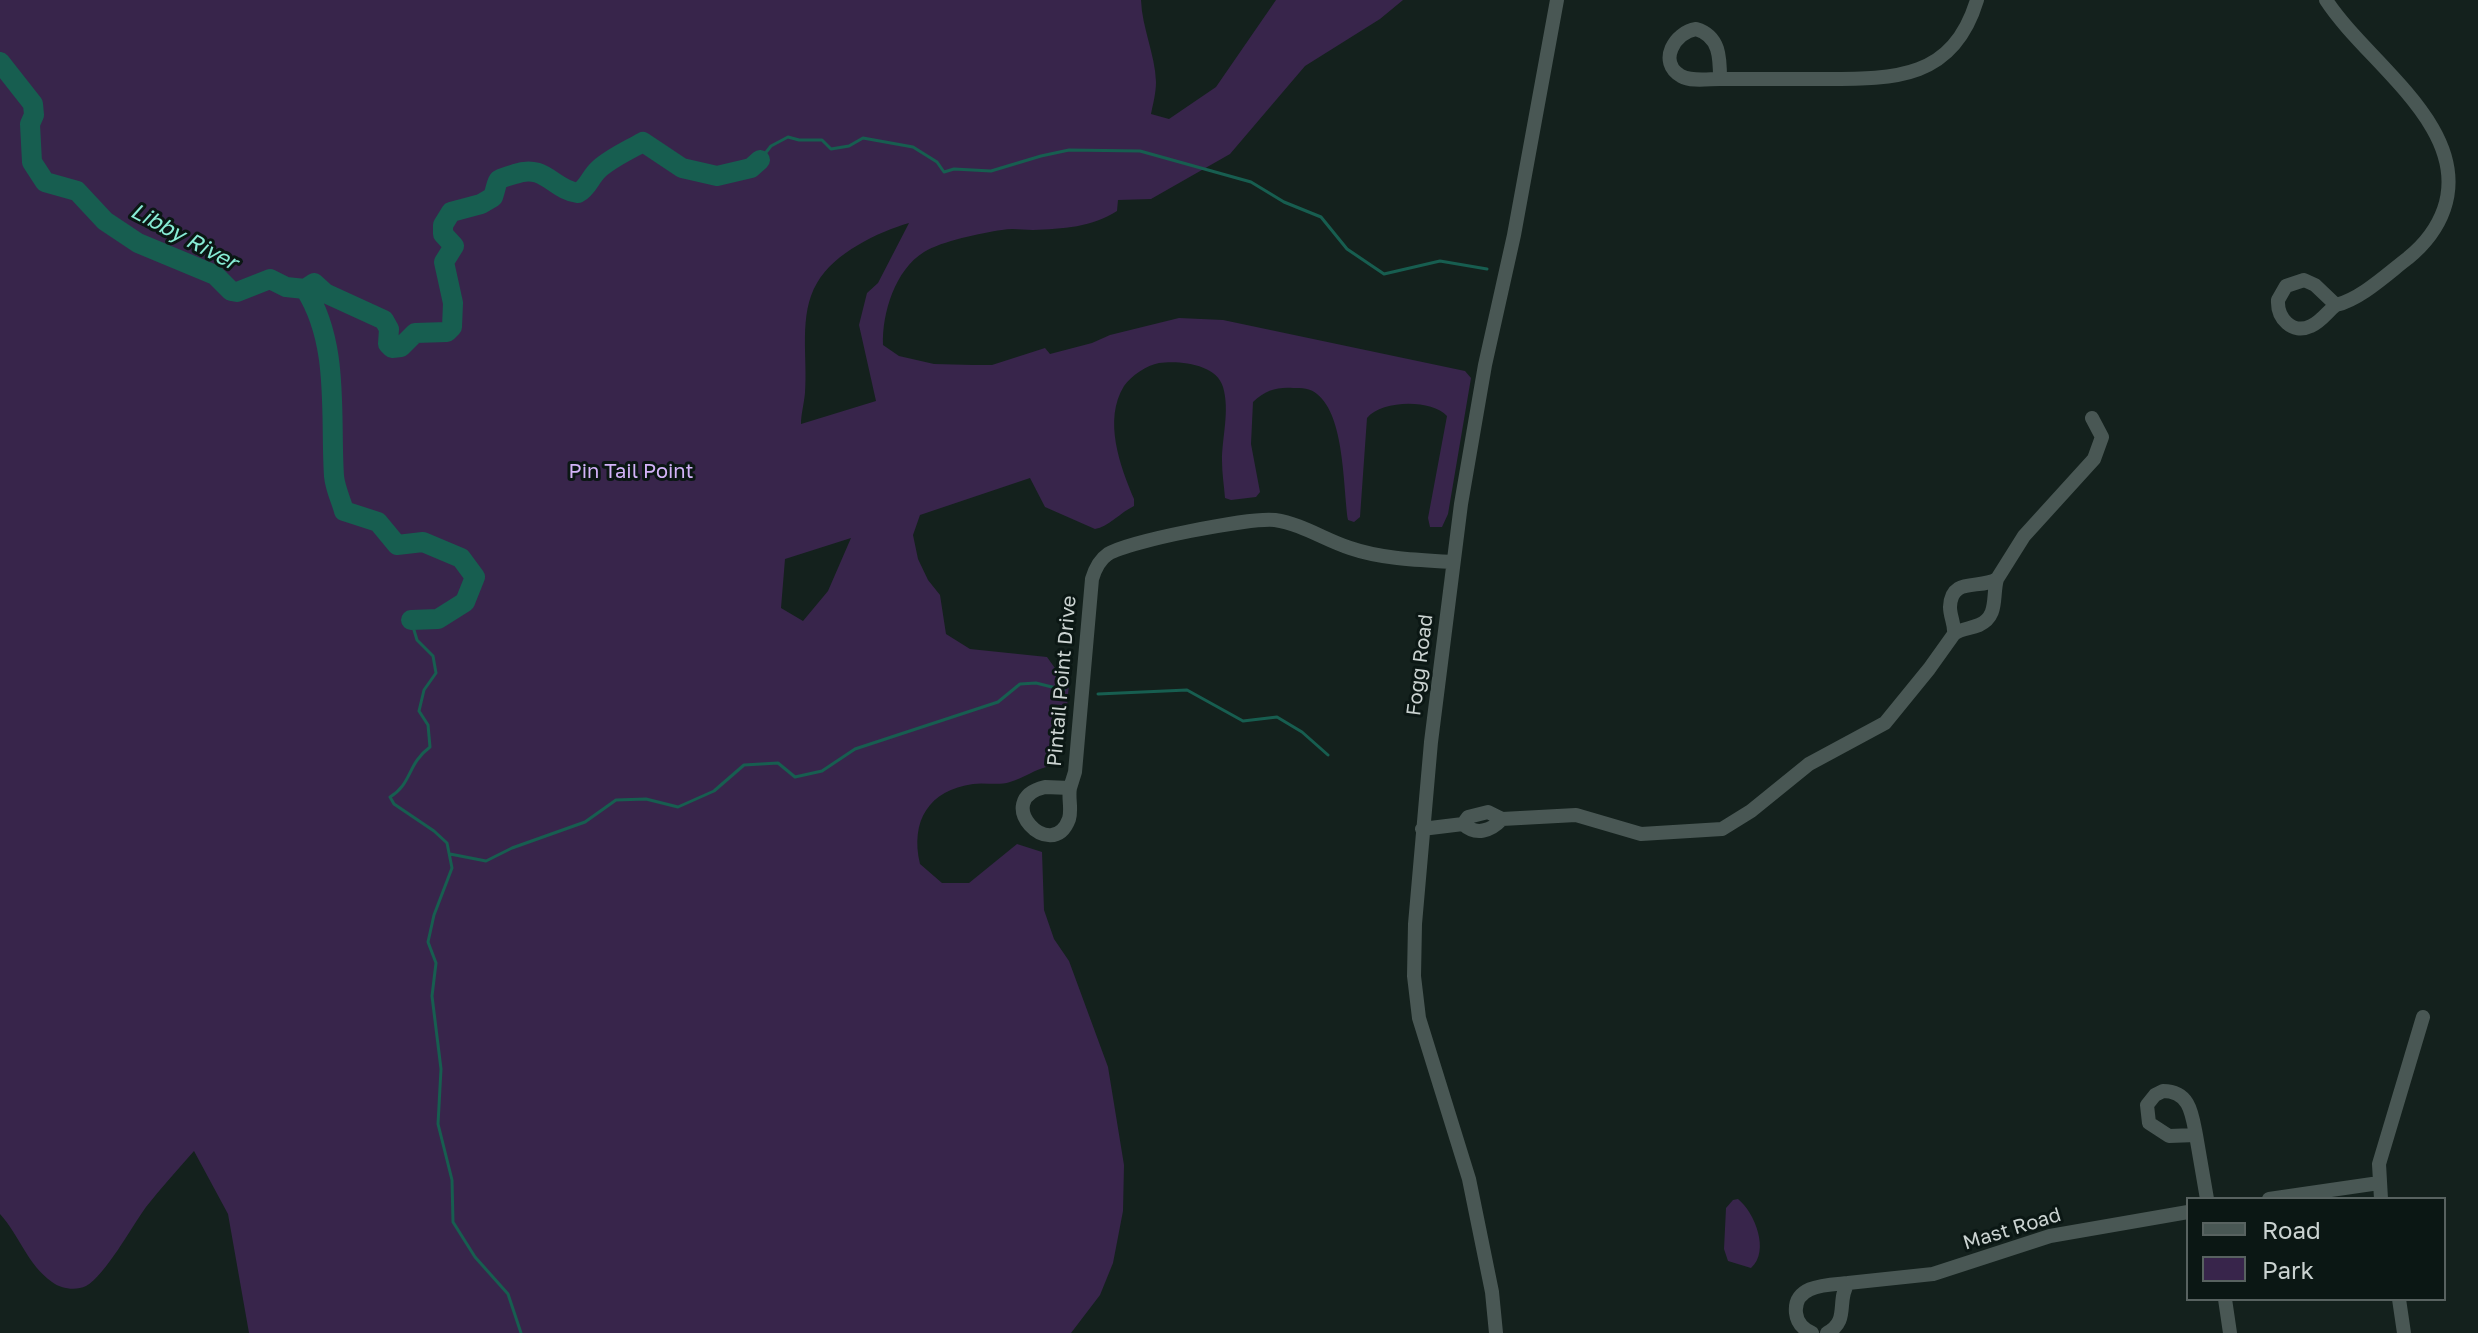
<!DOCTYPE html>
<html>
<head>
<meta charset="utf-8">
<style>
	body { margin:0 }
	#map { position:relative; width:2478px; height:1333px; overflow:hidden; background:#14211d; font-family:"Golos Text",sans-serif }
	canvas { display:block }
	.legend { position:absolute; left:2186px; top:1197px; width:260px; height:104px; box-sizing:border-box; background:#0b1714; border:2px solid #586260; margin:0; padding:10px 14px; list-style:none; font-size:24px; color:#cbd3d1 }
	.legend li { display:flex; align-items:center; gap:16px; height:40px }
	.legend b { width:40px; border:2px solid #586260 }
</style>
</head>
<body>
<div id="map">
<canvas width="2478" height="1333"></canvas>
<ul class="legend">
<li><b style="height:10px;background:#495754"></b>Road</li>
<li><b style="height:22px;background:#38254b"></b>Park</li>
</ul>
</div>
<script>
const ctx = document.querySelector('canvas').getContext('2d');
ctx.lineJoin = 'round';
function paint(path, color) { ctx.fillStyle = color; ctx.fill(path, 'evenodd'); }
function trace(path, color, width, dash) { ctx.strokeStyle = color; ctx.lineWidth = width; ctx.lineCap = dash ? 'butt' : 'round'; ctx.setLineDash(dash || []); ctx.stroke(path); }
function drawText(font, color, halo, rows, align = 'center') {
  ctx.font = font + ' "Golos Text",sans-serif'; ctx.lineWidth = 6; ctx.setLineDash([]); ctx.textBaseline = 'middle'; ctx.strokeStyle = halo; ctx.fillStyle = color; for (const [text, x, y, turn = 0] of rows) {
    ctx.save(); ctx.translate(x, y); ctx.rotate((+turn || 0) * Math.PI / 180); ctx.textAlign = isNaN(turn) ? turn : align; if (halo) ctx.strokeText(text, 0, 0); ctx.fillText(text, 0, 0); ctx.restore();
  }
}
paint(new Path2D(`
	M0,0H1141C1142,28 1155,54 1156,82C1156,93 1153,104 1151,114L1169,119L1216,87L1276,0H1403L1380,19L1305,66L1230,154L1151,199L1118,200L1117,211C1093,227 1062,229 1033,230C1023,230 1012,228 1002,230C981,233 942,241 924,252C895,270 882,313 883,345L899,356L934,364L973,365H992L1045,348L1050,354L1092,343L1110,335L1179,318L1223,320L1465,371L1471,378L1448,514L1442,527H1430L1428,518L1447,416C1431,399 1382,400 1367,418L1360,517L1354,522L1348,520C1343,487 1345,416 1317,394C1310,388 1302,388 1293,388C1277,387 1266,390 1253,402L1251,444L1260,492L1256,497L1231,500L1225,498C1224,486 1222,473 1222,461C1222,437 1230,411 1223,387C1217,364 1179,360 1159,363C1147,365 1131,376 1124,386C1103,420 1120,466 1134,499V506C1121,512 1108,527 1095,529L1045,507L1030,478L920,515L913,535L918,559L928,580L940,595L946,634L970,649L1047,657L1057,671H1070L1063,755H1058L1050,766C1035,769 1024,778 1010,782C998,786 985,782 973,784C929,790 910,821 920,864L942,883H969L1017,844L1042,852L1044,910L1054,939L1069,961L1108,1067L1124,1165L1123,1211L1113,1263L1100,1295L1071,1333H249L228,1214L194,1151C178,1169 161,1188 146,1207C132,1226 105,1276 86,1286C76,1291 61,1289 52,1282C27,1264 20,1236 0,1214ZM909,223L878,283L867,293L859,325L876,401L801,424C801,414 804,404 805,393C808,358 798,315 817,283C834,253 878,232 909,223ZM851,538L828,591L803,621L781,608L785,559Z
	M1738,1199C1755,1213 1770,1251 1751,1268L1728,1261L1724,1249L1726,1208L1733,1200Z`), '#38254b');
trace(new Path2D(`
	M760,160L771,146L788,137L799,140H822L831,149L849,146L863,138L913,147L937,162L944,172L954,169L991,171L1041,156L1069,150L1140,151L1251,182L1284,202L1321,217L1347,249L1384,274L1440,261L1487,269
	M411,620L417,640L433,656L436,673L424,690L419,711L428,725L430,747C407,764 412,784 390,797L394,804L434,831L447,843L452,868L434,915L428,942L436,963L432,996L441,1069L438,1124L452,1180L453,1222L475,1257L508,1294L521,1333
	M1098,694L1187,690L1243,721L1277,717L1302,732L1328,755
	M450,854L486,861L512,848L585,822L616,800L646,799L678,807L714,791L744,765L778,763L795,777L822,771L855,749L998,702L1020,684L1036,683L1064,690`), '#175e50', 3);
trace(new Path2D(`
	M0,62L33,104L34,115L30,124L32,162L45,182L77,191L105,221L138,243L215,275L231,291L237,292L270,279L286,287L305,289
	M305,289L314,283L325,293L384,320L389,329L388,344L392,348L401,347L415,333L447,332L452,327L453,303L444,262L454,246L443,234V225L451,212L481,204L493,197C500,176 493,181 515,174C545,163 553,190 578,193C588,188 590,177 599,169C611,158 629,150 643,142L682,168L717,176L751,168L760,160
	M305,289C340,344 330,415 334,476C335,488 341,500 344,511L378,522L397,545L423,542L461,558L475,577L465,602L438,619L411,620`), '#175e50', 20);
trace(new Path2D(`
	M2326,0C2366,62 2472,127 2444,209C2437,229 2424,245 2408,258C2387,274 2361,299 2336,305
	M1696,29C1720,36 1720,58 1720,79C1708,79 1692,82 1681,76C1657,62 1675,32 1696,29Z
	M1720,79C1755,79 1790,79 1825,79C1896,79 1953,79 1977,0
	M2304,280L2315,285L2336,305C2328,311 2321,322 2311,326C2292,335 2277,318 2278,300L2286,286Z
	M1997,579L2024,536L2094,459L2102,437L2092,418
	M1997,579C1992,596 1999,616 1979,625C1970,629 1962,628 1954,634C1955,624 1950,617 1950,607C1951,576 1980,590 1997,579Z
	M1045,787L1070,788C1068,798 1072,809 1069,819C1052,865 990,800 1045,787Z
	M1070,788L1075,772L1092,579C1095,569 1099,560 1108,554C1129,541 1251,517 1275,520C1302,524 1325,540 1350,548C1382,559 1419,560 1453,562
	M1502,819C1491,831 1476,836 1463,824L1468,817L1488,812L1502,819L1576,815L1641,834L1722,829L1751,811L1809,764L1885,723L1929,669L1954,634
	M1422,829L1463,824
	M2163,1091C2190,1091 2192,1114 2196,1135L2169,1136L2149,1123L2147,1105L2155,1095Z
	M2196,1135L2207,1199
	M2269,1199L2379,1183
	M2381,1199L2379,1164L2423,1017
	M1848,1283L1933,1274L2050,1236L2188,1212
	M2225,1299L2230,1333
	M2399,1299L2404,1333
	M1496,1333L1492,1292L1469,1179L1419,1018L1414,976L1415,924L1431,742L1461,504L1485,365L1514,235L1557,0
	M1812,1333C1803,1329 1797,1323 1796,1313C1793,1284 1829,1285 1848,1283C1836,1301 1850,1321 1827,1333`), '#495754', 14);
drawText('20px', '#d3b3f8', '#0b1714', [
	["Pin Tail Point",631,472]
]);
drawText('20px', '#cbd3d1', '#0b1714', [
	["Fogg Road",1420,665,-83],
	["Pintail Point Drive",1062,681,-85],
	["Mast Road",2012,1229,-17]
]);
drawText('italic 22px', '#87ecd5', '#0b1714', [
	["Libby River",184,237,28]
]);
</script>
</body>
</html>
